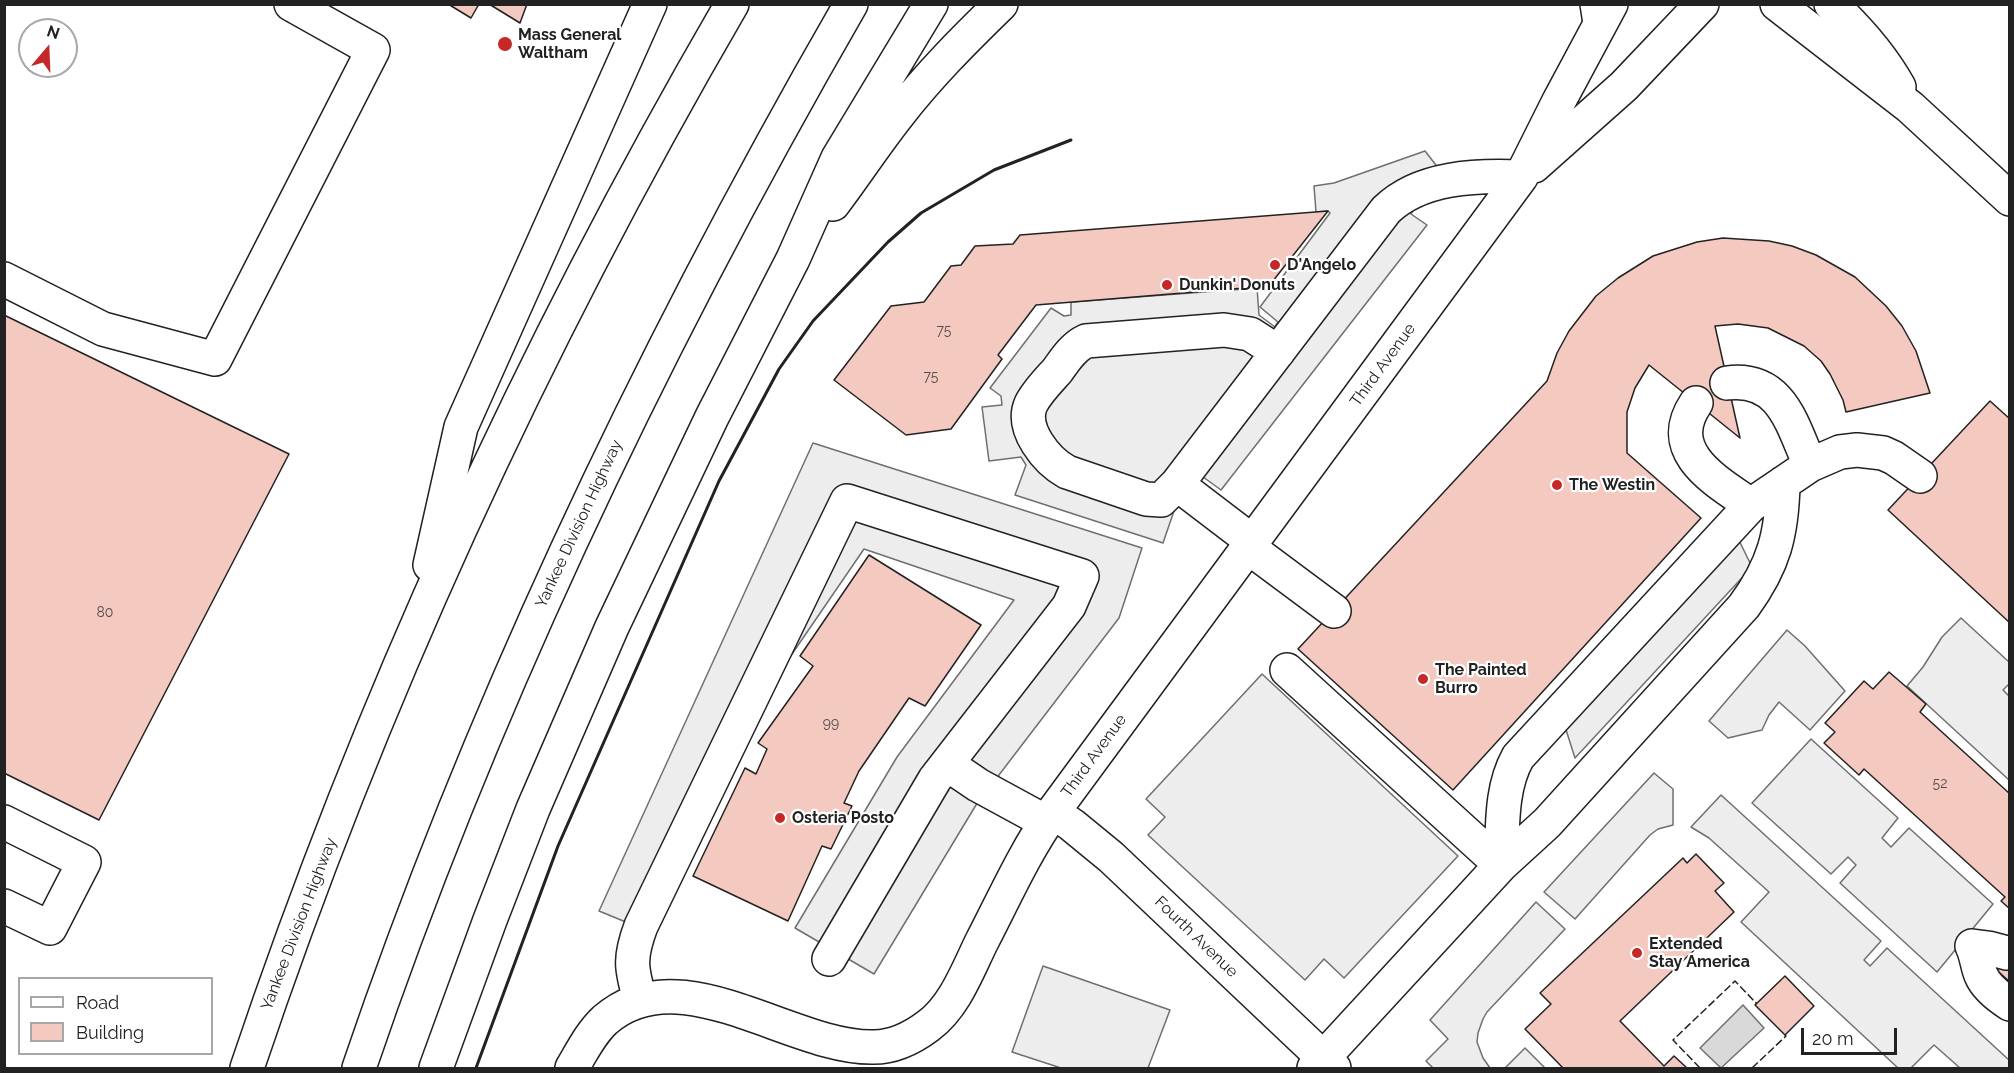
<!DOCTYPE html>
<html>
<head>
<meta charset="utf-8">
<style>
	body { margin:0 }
	#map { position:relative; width:2014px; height:1073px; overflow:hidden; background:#fff; font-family:Raleway,sans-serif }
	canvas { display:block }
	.frame { position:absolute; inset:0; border:6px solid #222; pointer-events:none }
	.legend { position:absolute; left:18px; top:977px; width:195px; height:78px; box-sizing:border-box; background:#fff; border:2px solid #a7a7a7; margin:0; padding:8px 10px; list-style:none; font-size:18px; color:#222 }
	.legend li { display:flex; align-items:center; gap:12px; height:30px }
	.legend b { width:30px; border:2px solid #a7a7a7 }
	.north { position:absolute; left:18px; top:18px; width:60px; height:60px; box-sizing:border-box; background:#fff; border:2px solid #a7a7a7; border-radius:50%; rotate:19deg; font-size:16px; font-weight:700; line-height:24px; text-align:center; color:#222 }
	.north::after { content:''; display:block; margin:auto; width:21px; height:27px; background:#c62828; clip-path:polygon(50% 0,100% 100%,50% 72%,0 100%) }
	.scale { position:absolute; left:1801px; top:1028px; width:96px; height:27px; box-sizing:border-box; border:3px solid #222; border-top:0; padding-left:8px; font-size:18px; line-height:21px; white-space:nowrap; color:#222; -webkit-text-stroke:4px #fff; paint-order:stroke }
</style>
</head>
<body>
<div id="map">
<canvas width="2014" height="1073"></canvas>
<div class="frame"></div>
<ul class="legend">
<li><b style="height:8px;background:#fff"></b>Road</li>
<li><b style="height:16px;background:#f3c9c0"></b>Building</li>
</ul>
<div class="north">N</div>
<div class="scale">20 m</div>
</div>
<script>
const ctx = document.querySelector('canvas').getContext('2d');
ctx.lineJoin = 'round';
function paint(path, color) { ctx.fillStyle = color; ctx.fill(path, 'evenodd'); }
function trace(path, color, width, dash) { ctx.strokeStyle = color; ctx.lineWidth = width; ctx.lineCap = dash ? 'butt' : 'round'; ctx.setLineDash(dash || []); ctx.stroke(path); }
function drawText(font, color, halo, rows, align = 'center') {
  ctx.font = font + ' Raleway,sans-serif'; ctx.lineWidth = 4.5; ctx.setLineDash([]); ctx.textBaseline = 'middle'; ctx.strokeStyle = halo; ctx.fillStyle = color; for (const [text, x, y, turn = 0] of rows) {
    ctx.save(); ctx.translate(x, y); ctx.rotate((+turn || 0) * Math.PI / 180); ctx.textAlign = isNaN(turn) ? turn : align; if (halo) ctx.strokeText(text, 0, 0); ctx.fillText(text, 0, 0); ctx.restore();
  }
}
const parking = new Path2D(`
	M1425,151L1439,169L1477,160L1451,193L1414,209L1411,214L1427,225L1221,490L1199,474L1176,505L1163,543L1015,495L1026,465L1021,457L989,461L982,407L1002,405L1001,396L990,388L1051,308L1064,316L1071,315V302L1257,288L1259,315L1275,327L1278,322L1260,307L1330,213L1328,211L1316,212L1314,186L1334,183Z
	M813,443L1142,548L1119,618L976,805L874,974L795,928L897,757L1014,600L864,549L790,657L655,934L599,911Z
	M1732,526L1752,567L1575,758L1560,711Z
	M1961,618L2009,662V684L2003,690L2009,696V780L1907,686L1923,667L1942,637Z
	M1787,630L1805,646L1845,691L1810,730L1779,702L1769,715L1762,730L1728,738L1709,721Z
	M1262,674L1458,856L1344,978L1324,959L1305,980L1148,835L1165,817L1146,799Z
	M1811,739L1898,818L1882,838L1891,847L1909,828L1993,904L1937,972L1840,883L1856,865L1848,857L1831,874L1752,803Z
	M1654,773L1673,789V825L1658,829L1650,835L1575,919L1544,892Z
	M1721,795L1881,941L1864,960L1870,966L1887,948L2009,1060V1068H1960L1934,1045L1911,1068H1898L1741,922L1769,892L1709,838L1691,827Z
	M1536,902L1565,929L1487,1012L1483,1019L1478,1033L1477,1042L1483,1058L1490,1068H1433L1426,1061L1448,1039L1430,1020Z
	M1043,966L1170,1010L1148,1068H1061L1012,1052Z
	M1525,1048L1545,1068H1505Z`);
paint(parking, '#ededed');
trace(parking, '#6f6f6f', 1.5);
const water = new Path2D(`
	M1743,1005L1764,1028L1721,1068L1700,1048Z`);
paint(water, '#d9d9d9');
trace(water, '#6f6f6f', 1.5);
const building = new Path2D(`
	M448,4H479L471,18Z
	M489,4H527L520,23Z
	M1328,211L1269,286L1036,305L998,355L1002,359L951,429L906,435L834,380L891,306L924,302L951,266L961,265L975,246L1013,244L1020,235Z
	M1723,238L1769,241L1792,246L1816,255L1855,277L1886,306L1902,326L1916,351L1930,393L1846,412L1843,400L1830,374L1821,361L1804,346L1768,328L1738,324L1715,326L1740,438L1649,365L1635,388L1627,412V453L1701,518L1453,790L1298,649L1547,381L1557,353L1569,331L1596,296L1618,278L1653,256L1697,242Z
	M4,315L289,454L99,820L4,773Z
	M1990,401L2010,419V623L1888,510Z
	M869,555L981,625L925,706L909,698L859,771L844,803L852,806L831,849L822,846L788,921L693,876L745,768L756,774L767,749L758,743L813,666L800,656Z
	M1889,672L1926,704L1920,712L2010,794V909L2001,901L2005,897L1864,769L1859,775L1824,743L1835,732L1825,723L1864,681L1873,689Z
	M1696,854L1724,883L1715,891L1734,912L1620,1021L1664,1066L1674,1056L1687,1068H1563L1525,1029L1551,1004L1540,993L1683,858L1687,863Z
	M2010,950V982L1993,967Z
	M1785,976L1814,1006L1785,1035L1755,1005Z`);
paint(building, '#f3c9c0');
trace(building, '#222', 1.5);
const minor = new Path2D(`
	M1777,4L1910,107L2010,199
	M1831,4C1858,29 1881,55 1899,87
	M1534,166L1624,86L1702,4
	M4,279L103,329L215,359L373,50L291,4
	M1278,352L1250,334L1224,330L1086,341C1073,347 1065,360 1057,371C1048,381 1037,392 1031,404C1020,429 1047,461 1067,472L1146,499L1161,500L1177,484L1386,210C1420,177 1476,175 1521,177
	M1727,383C1782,376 1792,425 1810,465
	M1696,403C1663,452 1716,481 1751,505
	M1177,484L1253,542
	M1248,547L1334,611
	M1287,670L1501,865
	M947,764L978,785L1046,822
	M1053,812L1072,825L1111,857L1334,1068
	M4,822L84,862L50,928L4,906
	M1501,865C1503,829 1500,789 1518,757L1751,505L1810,465L1840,452L1857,450L1883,453L1894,458L1920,476
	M1972,946C1977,956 1977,966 1981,975C1986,987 1999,997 2010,1004
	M1972,946L1988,948L2007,953
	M640,1000C631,968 629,958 641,926L847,501L1082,576L1069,606L935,779L829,959
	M572,1068C582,1051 591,1033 605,1020C680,954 791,1049 874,1047C893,1047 912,1038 928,1026C954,1007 967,972 981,943C1004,899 1024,853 1053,812L1521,177L1559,101L1611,4
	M1314,1068L1501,865L1547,823L1744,606C1774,565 1782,534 1783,483`);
const highway = new Path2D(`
	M1597,4L1600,23
	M833,204C855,175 875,144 898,115C929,75 964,40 1001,4
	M430,565L461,427L650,4
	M247,1068C371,699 536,341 732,4
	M359,1068C485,697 655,344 851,4
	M436,1068L490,920L533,809L612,627L712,417L793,259L838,158L931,4`);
trace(minor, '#222', 36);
trace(highway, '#222', 36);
trace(minor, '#fff', 33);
trace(highway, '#fff', 33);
trace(new Path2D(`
	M1700,1068L1673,1040L1735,981L1757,1004
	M1752,1068L1786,1036L1785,1035`), '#222', 1.5, [8, 3]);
trace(new Path2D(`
	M476,1068L558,846L719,481L779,369L813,321L888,242L921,213L994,170L1071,140`), '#222', 3);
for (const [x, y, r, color] of [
	[505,44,8,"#c62828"],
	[1275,265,6,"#c62828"],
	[1167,285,6,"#c62828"],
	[1557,485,6,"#c62828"],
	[1423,679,6,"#c62828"],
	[780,818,6,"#c62828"],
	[1637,953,6,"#c62828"]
]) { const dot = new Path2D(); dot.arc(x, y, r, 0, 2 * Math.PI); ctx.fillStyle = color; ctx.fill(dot); trace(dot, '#fff', 2); }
drawText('14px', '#564c4a', null, [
	["75",944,331],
	["75",931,377],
	["80",105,613],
	["99",831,724],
	["52",1940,784]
]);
drawText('bold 16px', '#222', '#fff', [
	["Mass General",518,35],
	["Waltham",518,53],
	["D'Angelo",1287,265],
	["Dunkin' Donuts",1179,285],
	["The Westin",1569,485],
	["The Painted",1435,670],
	["Burro",1435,688],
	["Osteria Posto",792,818],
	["Extended",1649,944],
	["Stay America",1649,962]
], 'left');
drawText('16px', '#222', '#fff', [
	["Third Avenue",1383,365,-54],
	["Yankee Division Highway",579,524,-65],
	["Third Avenue",1094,756,-54],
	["Yankee Division Highway",299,924,-69],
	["Fourth Avenue",1196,937,44]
]);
</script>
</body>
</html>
